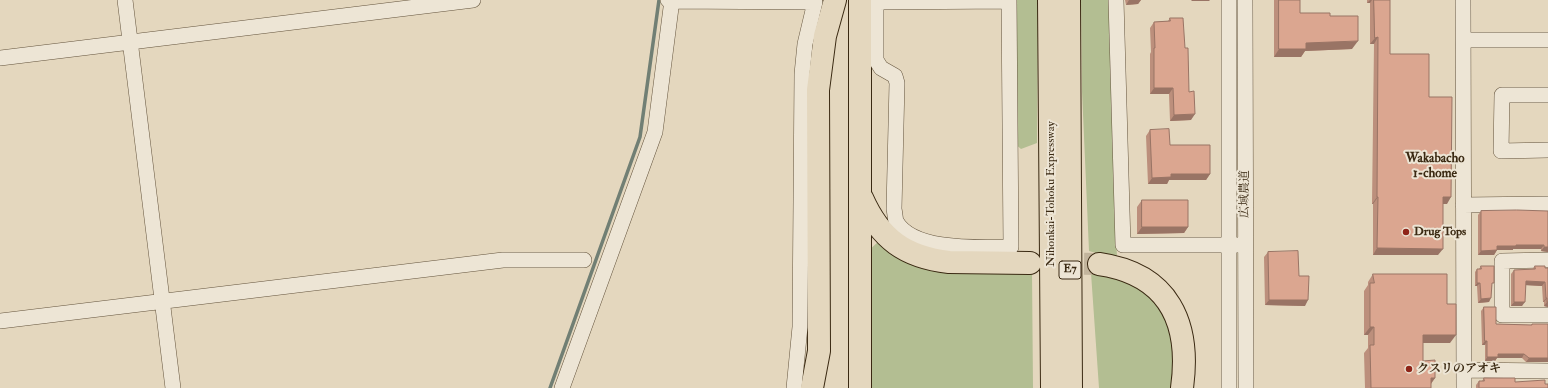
<!DOCTYPE html>
<html>
<head>
<meta charset="utf-8">
<style>
	body { margin:0 }
	canvas { display:block; background:#e4d7be }
</style>
</head>
<body>
<canvas width="1548" height="388"></canvas>
<script>
const ctx = document.querySelector('canvas').getContext('2d');
ctx.lineJoin = 'round';
function paint(path, color) { ctx.fillStyle = color; ctx.fill(path, 'evenodd'); }
function trace(path, color, width, dash) { ctx.strokeStyle = color; ctx.lineWidth = width; ctx.lineCap = dash ? 'butt' : 'round'; ctx.setLineDash(dash || []); ctx.stroke(path); }
function drawText(font, color, halo, rows, align = 'center') {
  ctx.font = font + ' "IM FELL Double Pica","Noto Serif JP",serif'; ctx.lineWidth = 4; ctx.setLineDash([]); ctx.textBaseline = 'middle'; ctx.strokeStyle = halo; ctx.fillStyle = color; for (const [text, x, y, turn = 0] of rows) {
    ctx.save(); ctx.translate(x, y); ctx.rotate((+turn || 0) * Math.PI / 180); ctx.textAlign = isNaN(turn) ? turn : align; if (halo) ctx.strokeText(text, 0, 0); ctx.fillText(text, 0, 0); ctx.restore();
  }
}
paint(new Path2D(`
	M1012,0H1038L1037,143L1021,149L1013,142Z
	M1081,0H1109L1117,259L1089,251L1082,91Z
	M878,242L1032,271L1033,388H867L868,251Z
	M1091,273L1117,278L1134,284L1156,299L1174,333L1176,388H1099Z`), '#b3be92');
trace(new Path2D(`
	M550,388L640,137L659,0`), '#717f74', 3.5);
trace(new Path2D(`
	M1051,263L1099,264`), '#c2b49c', 22, [22, 11]);
const minor = new Path2D(`
	M125,0L173,388
	M668,0L672,1L815,2L805,44L802,74L800,327L794,388
	M1009,0L1011,247C981,247 913,252 896,221C895,218 895,213 894,209L897,83L895,76L881,68L876,60V2L1009,1
	M1116,0L1123,245H1238
	M1229,0V388
	M1245,0L1246,388
	M1463,0L1464,388
	M1463,40H1548
	M0,58L473,0
	M1548,95H1502L1501,151L1548,150
	M1463,205L1548,204
	M1548,260L1502,261V315H1548
	M0,321L503,260H584
	M1464,370L1548,371
	M562,388L655,132L672,0`);
const highway = new Path2D(`
	M860,0V388
	M1049,0L1052,388
	M1069,0L1071,388
	M862,198C880,239 905,257 949,262L1030,263
	M1099,264C1169,274 1191,323 1182,388
	M812,388L819,351L818,90L825,36L835,0`);
trace(minor, '#64543d', 16);
trace(highway, '#3a2912', 24);
trace(minor, '#ede5d5', 15);
trace(highway, '#e4d7be', 22);
paint(new Path2D(`
	M1125,0H1141L1138,4L1126,5Z
	M1274,0H1300V13L1330,16L1352,49L1305,51L1301,57H1274Z
	M1367,0H1390V54L1429,97L1447,204H1443L1438,255H1373V204H1372L1374,44H1370V3H1367Z
	M1170,18L1185,48L1191,120L1170,121L1169,94H1150V54L1151,52L1150,28L1154,22L1168,21Z
	M1150,130L1170,145L1210,174L1206,180H1169L1167,184H1148L1146,136Z
	M1142,200L1188,227L1184,233L1137,234V207Z
	M1481,211H1548V252L1541,251V249H1513V250H1497L1494,255H1478V215Z
	M1268,252L1305,306L1265,305L1264,257Z
	M1481,266L1492,286L1489,302L1478,303L1477,286H1475V272L1477,269H1479Z
	M1535,266H1545L1548,307L1544,306V302H1543L1542,286L1526,285L1522,306H1511V274L1514,270L1532,269Z
	M1373,274L1447,304L1450,343H1423V361L1435,378L1431,384V388H1365L1364,353L1368,348V335H1364V291L1368,285V282Z
	M1484,307L1496,324L1531,325L1532,324H1548V362H1526L1522,358H1497L1495,361H1485V345H1482L1481,311Z
	M1484,378L1515,382L1545,384L1548,388H1476V385L1479,381H1482Z`), '#bc8f7c');
paint(new Path2D(`
	M1129,0H1141L1138,4L1126,5Z
	M1192,0H1210L1209,1H1191Z
	M1370,0H1372L1370,3H1367Z
	M1378,37L1374,44H1370L1375,38Z
	M1358,41L1352,49L1305,51L1301,57H1274L1279,49L1306,43Z
	M1154,88H1173L1169,94H1150Z
	M1195,114L1191,120L1170,121L1174,115Z
	M1171,174H1210L1206,180H1169L1167,184H1148L1152,178Z
	M1377,197H1378L1373,204H1372Z
	M1443,197H1451L1447,204H1438Z
	M1142,227H1188L1184,233L1137,234Z
	M1516,245H1544L1541,249H1513V250H1494L1497,246Z
	M1544,247H1548V252L1541,251Z
	M1377,248L1443,249L1438,255H1373Z
	M1497,250L1494,255H1478L1481,251Z
	M1526,281L1545,282L1542,286L1523,285Z
	M1477,283H1480L1477,286H1475Z
	M1491,298L1489,302L1478,303L1481,299Z
	M1546,298H1547L1544,302H1543Z
	M1269,300H1308L1305,306L1265,305Z
	M1514,302H1525L1522,306H1511Z
	M1547,302H1548V307L1544,306Z
	M1370,327H1374L1368,335H1364Z
	M1423,335H1456L1450,343H1417Z
	M1485,341H1487L1485,345H1482Z
	M1498,354H1524L1522,358H1497L1495,361H1485L1487,357Z
	M1529,358H1548V362H1526Z
	M1431,378H1435L1429,386Z`), '#997465');
const building = new Path2D(`
	M1279,0H1300V13H1330V16H1358V41L1306,43V49H1279Z
	M1374,0H1390V54H1429V97H1452L1451,197H1443V249L1377,248L1378,197H1377L1378,37L1375,38Z
	M1170,18H1183L1185,48H1188L1189,92L1194,91L1195,114L1174,115L1173,88H1154V48H1155L1154,22L1170,21Z
	M1169,129L1170,145H1210V174H1171V177L1152,178L1150,130Z
	M1142,200H1188V227H1142Z
	M1517,210L1548,211V247H1544V245H1516V246H1497V250L1481,251V211Z
	M1298,251L1299,276H1309L1308,300H1269L1268,252Z
	M1481,266H1494V283H1492L1491,298L1481,299L1480,283H1477V269H1481Z
	M1535,266H1545V268H1548V302H1547V298H1546L1545,282L1526,281L1525,302H1514V270L1535,269Z
	M1373,274H1447V304H1456V335H1423V361L1435,360V378H1431V388H1371L1370,345H1374V327H1370V283H1374Z
	M1484,307H1496V324L1532,325V324H1548V358H1529L1524,354H1498V357H1487V341H1485Z
	M1484,378H1515V382L1545,380V384H1548V388H1479V381H1484Z`);
paint(building, '#dba690');
trace(building, '#997465', 1);
for (const [x, y, r, color] of [
	[1406,232,4,"#8f2418"],
	[1409,369,4,"#8f2418"]
]) { const dot = new Path2D(); dot.arc(x, y, r, 0, 2 * Math.PI); ctx.fillStyle = color; ctx.fill(dot); trace(dot, '#ede5d5', 1.5); }
for (const [x, y, w] of [
	[1070,270,22]
]) { const box = new Path2D(); box.roundRect(x - w / 2, y - 9, w, 18, 3); ctx.fillStyle = '#ede5d5'; ctx.fill(box); trace(box, '#3a2912', 1); }
drawText('bold 11px', '#3a2912', null, [
	["E7",1070,270]
]);
drawText('12px', '#3a2912', '#ede5d5', [
	["Nihonkai-Tohoku Expressway",1051,194,-90],
	["広域農道",1245,194,-90]
]);
drawText('bold 12px', '#3a2912', '#ede5d5', [
	["Drug Tops",1414,232],
	["クスリのアオキ",1417,369]
], 'left');
drawText('bold 13px', '#3a2912', '#ede5d5', [
	["Wakabacho",1435,159],
	["1-chome",1435,174]
]);
</script>
</body>
</html>
